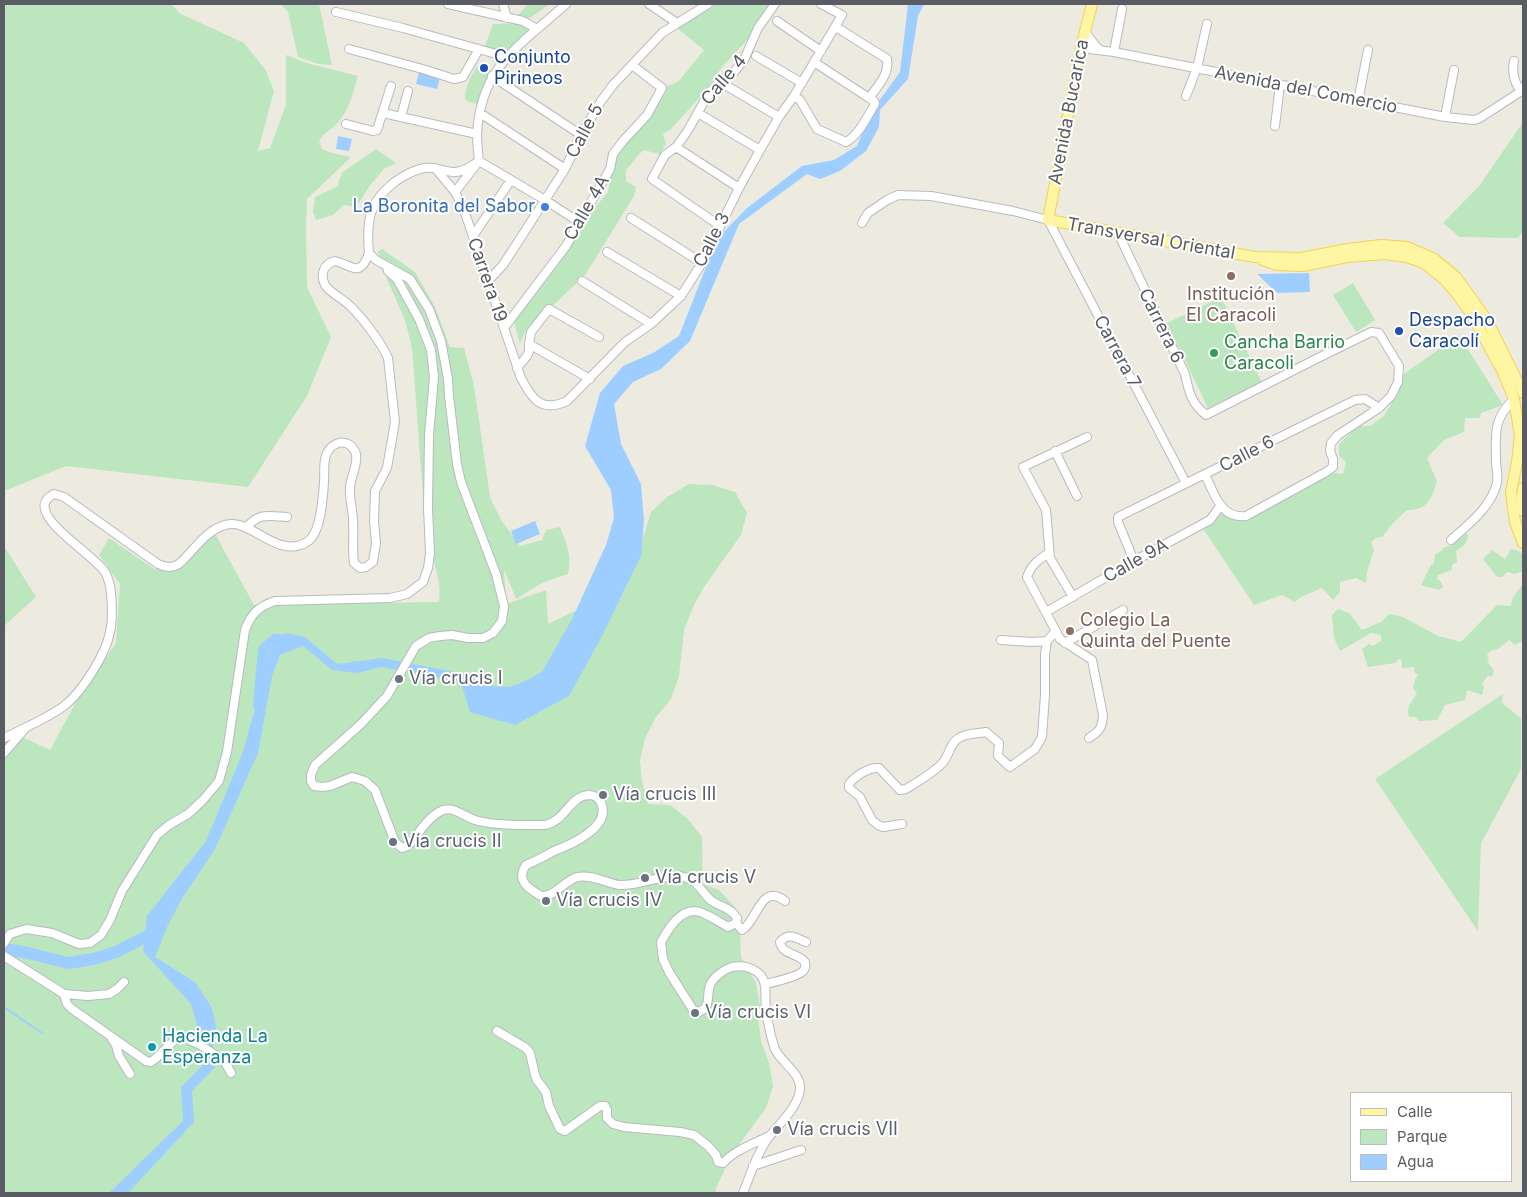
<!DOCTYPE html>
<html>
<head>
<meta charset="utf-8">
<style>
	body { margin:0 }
	#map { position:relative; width:1527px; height:1197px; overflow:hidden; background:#edebe0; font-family:Inter,sans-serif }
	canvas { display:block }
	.frame { position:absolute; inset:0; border:5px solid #595c62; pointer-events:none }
	.legend { position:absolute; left:1350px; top:1092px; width:162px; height:90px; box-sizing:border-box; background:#fff; border:1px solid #bdbec0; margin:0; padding:6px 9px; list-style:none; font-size:15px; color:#595c62 }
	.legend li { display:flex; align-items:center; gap:10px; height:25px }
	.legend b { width:25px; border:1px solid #bdbec0 }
</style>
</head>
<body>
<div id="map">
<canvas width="1527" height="1197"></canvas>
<div class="frame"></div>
<ul class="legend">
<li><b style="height:6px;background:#fff6a3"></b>Calle</li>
<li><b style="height:14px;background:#bbe6be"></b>Parque</li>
<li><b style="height:14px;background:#9eceff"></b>Agua</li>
</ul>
</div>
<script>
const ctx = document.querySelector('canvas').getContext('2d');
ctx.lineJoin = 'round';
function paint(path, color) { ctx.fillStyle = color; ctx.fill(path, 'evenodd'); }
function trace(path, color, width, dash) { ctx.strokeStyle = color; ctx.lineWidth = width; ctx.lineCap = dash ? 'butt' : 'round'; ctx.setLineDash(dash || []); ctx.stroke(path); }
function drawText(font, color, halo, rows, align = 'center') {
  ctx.font = font + ' Inter,sans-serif'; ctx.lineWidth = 4; ctx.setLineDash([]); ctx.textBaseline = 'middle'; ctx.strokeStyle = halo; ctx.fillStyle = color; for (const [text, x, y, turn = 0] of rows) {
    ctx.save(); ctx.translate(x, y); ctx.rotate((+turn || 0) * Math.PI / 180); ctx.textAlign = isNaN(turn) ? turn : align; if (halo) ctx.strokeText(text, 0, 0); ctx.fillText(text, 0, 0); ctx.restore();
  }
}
paint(new Path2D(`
	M4,4H171L181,14L244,43L265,69L274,91L258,151L270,148L286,105V55L310,64L358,76C353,91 350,109 339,121C333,129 324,132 319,141L322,149L332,153L351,157L307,199L306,226L307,287L331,337L307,396L248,487L66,466L4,491Z
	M281,4H319L332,65L318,64L298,57L288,12Z
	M528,4H550L527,20L518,15Z
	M713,4H775L758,28L723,66L702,95L670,130L663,134L666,144L660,154L643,150L626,170V181L636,187L634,196L585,275L525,332L520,344L514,322L522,310L598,204L608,192L614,154L664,88L679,81L704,50L677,28Z
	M525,23L531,33L499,59L483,52L493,24Z
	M481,63L490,69L491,73L480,102L477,104L469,102L465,99C465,87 472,71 481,63Z
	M1523,122V231L1518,238L1460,237L1443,223L1480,185Z
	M376,149L396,163L384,169L371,184L356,207L344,205L333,215L316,220L313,212L315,197L338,186L339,180L343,172Z
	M382,249L415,272L435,307L450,347L464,348L474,386L490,497L501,520L520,546L542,540L546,530L560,527C567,545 572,555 568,574L542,583L516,599L504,569L506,604L546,590L548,624L592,603L638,555L651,512L667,497L689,484L712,485L735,492L747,513L741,535L704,587L693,607L684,630L679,676L671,699L656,717L645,738L640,761L642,782L648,804L670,805L688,819L702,837L703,884L719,890L735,907L734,919L740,932L741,957L756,983L760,1007L758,1017L761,1041L769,1063L773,1086L766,1108L738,1146L726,1167L716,1188V1193H4V743L18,735L50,750L76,702L116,643L120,584L99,555L109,538L154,569L175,571L215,534L254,605L439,602C443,578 429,555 427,531C420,470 417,409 412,348L405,320L387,279L378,252Z
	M1353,283L1375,320L1356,332L1333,295Z
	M1221,297L1262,383L1208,408L1167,323Z
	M1459,335L1503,405L1481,413L1480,418H1465L1464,432L1444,440L1427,458L1437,482C1431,500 1427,510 1407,510L1394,522L1382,537L1376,538L1371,542L1374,550L1367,572L1366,583L1356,578L1340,582V592L1333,600L1322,588L1301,597L1295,602L1282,595L1254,605L1202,527L1225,512L1236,517L1326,472L1343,474L1346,462L1339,456V444L1358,426H1370L1384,416L1396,396L1404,374Z
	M1460,534H1468C1467,543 1464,546 1456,551L1457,562L1452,565V570L1438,575L1437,579L1441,582L1443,587L1439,590L1421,585L1431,565L1434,564L1435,555L1441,551L1443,548L1454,544Z
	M4,546L36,597L4,626Z
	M1511,549L1519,551L1523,555V571L1515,574L1507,572L1502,577H1497L1483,559L1492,550L1505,559Z
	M1523,584V641L1515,645L1509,640L1498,649L1490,651L1487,655L1489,658L1487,662L1494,670L1492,677L1488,675L1482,684L1484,687L1482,695L1467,690L1465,700L1445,705L1437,720L1419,721L1415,717H1409C1406,706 1411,702 1417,694L1413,688L1415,679L1418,675L1414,672V667L1402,668V660L1399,659L1395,663L1368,667L1362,649L1369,644L1373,646L1381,641V635L1371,633L1340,651L1334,638L1332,615L1338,609L1349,613L1362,630L1381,622L1389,614L1403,617L1438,636L1461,642L1497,605L1511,606L1513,597Z
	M1503,694L1502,703L1521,718V769L1481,843L1478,931L1375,779Z`), '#bbe6be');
paint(new Path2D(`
	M908,4H924L918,16L908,79L880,110L879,127L866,151L840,171L820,179L807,174L739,224L690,341L661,369L633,382L614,404L621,444L641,484L644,521L641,556L601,638L569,696L515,725L470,712L461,683L441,678L381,667L358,673L332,670L303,646L280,655L272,676L258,753L215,849L183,897L168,925L155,957L195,982L212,1008L216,1027L212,1052L215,1067L192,1091L194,1122L128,1193H109L183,1121L181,1087L207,1061L191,1004L143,951L147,916L206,841L243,752L272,648L285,633L305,637L337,664L383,658L464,674L491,686L509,687L526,681L542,672L572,619L606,545L614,518L611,490L585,446L600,393L623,366L653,353L679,336L717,239L747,208L802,166L834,160L857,146L871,112L900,72Z
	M419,72L440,78L437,89L416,84Z
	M338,136L352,139L349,151L336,149Z
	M1309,273L1310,292L1277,293L1257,274Z
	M535,521L540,534L516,544L511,531Z`), '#9eceff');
trace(new Path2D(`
	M4,1007L42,1033`), '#9eceff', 2);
trace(new Path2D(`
	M259,705L264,650L275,640L295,641
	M4,949L28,953L68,963L94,959L116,952L149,935`), '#9eceff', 12);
const minor = new Path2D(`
	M448,4L523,21L537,29
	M503,4L507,18
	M649,4L677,23
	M336,12L403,28L507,57
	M777,21L821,51
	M836,27L887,59C890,74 877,87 869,98
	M1085,32L1095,45L1100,50
	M1081,48L1114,52L1445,117L1474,120L1480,118L1523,90
	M349,49L426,70L454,79L463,77L479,49
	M1114,52L1122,9
	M756,56L802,83
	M1514,61C1512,71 1513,78 1518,87L1523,88
	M492,76L581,135
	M727,86L779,117
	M794,96L800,100L817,129L846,142C859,135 867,117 875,104L874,101L869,98L814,62
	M1186,96L1197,68L1207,24
	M1358,101L1368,50
	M383,113L477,134
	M480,113L565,169
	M698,113L760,150
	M401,117L408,91
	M1445,117L1454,70
	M346,124L373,131L377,130L391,86
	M1275,126L1280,85
	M676,147L739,188
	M479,161C472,166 464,172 455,172C444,172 435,166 424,168C413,170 405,175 396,181C369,201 366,221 369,253L376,260L410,279L429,309L441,341L448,379L449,396L457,464L461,482L496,574L504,606L502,621L493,633L483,638H468L452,635L440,636L429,638L416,646L387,696L361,724L315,765L311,775V781L314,786L322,787L330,786L352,777L365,781L375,790L395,842L402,848L408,846C418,835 426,819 439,812C452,804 463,816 475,820C495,826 525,825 545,825C566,821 569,796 589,795C594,795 599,798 601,803C612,827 570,845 554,851C545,856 536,861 526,865C519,875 522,884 532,890C535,892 538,895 542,896C554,898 566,879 578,877C590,874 607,883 619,885C641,887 672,868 691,880C700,885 704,895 712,901C722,908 730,907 737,918L736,923L728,927C721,923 703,911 695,911C678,911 668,930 661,942L663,959L669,972L693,1010L699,1012C713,1007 705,993 711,983C715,976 725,969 732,967C741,965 747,966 754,970C770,978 764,997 766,1011C768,1022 771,1039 775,1049C781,1063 802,1073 800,1090C797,1110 777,1125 766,1141C756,1156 750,1176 743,1193
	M479,161L545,200L579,222
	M435,168L455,192L464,210L521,378C532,399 541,413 567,401L625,342L651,324L681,296L702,263L739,188L760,150L779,117L794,96L842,15L821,4
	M455,192L479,161C478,152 477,142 477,134C481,65 521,45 566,4
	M631,218L702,263
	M862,223L868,213L887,200L898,195L931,196L1013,211L1048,220L1186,483
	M720,226L652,179L665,155L676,147L687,132L706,98L712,90L720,81L734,72L744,60L758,28L775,4
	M1118,233L1185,374C1189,392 1191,403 1206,415L1316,359L1371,332L1379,333L1399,366L1398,382L1391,396L1379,408L1338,435L1331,443L1330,451L1333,459V467L1326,472L1246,516C1220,519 1215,494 1205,475
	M473,236L511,180
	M607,252L681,296
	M582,281L651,324
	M487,282L503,265L516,245L565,169L581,135L601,101L613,85L662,33L708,4
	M504,328L566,246L610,169L613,154L623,141L647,115L662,88L632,65
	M529,344L590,379
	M517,368L527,356L529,351V344L531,332L549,309L599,337
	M1055,451L1077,496
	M246,528C259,512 269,516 287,517
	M1451,540C1469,524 1491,507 1497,483C1498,477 1497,469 1496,463C1496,435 1492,420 1514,399
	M1049,553C1039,559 1031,565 1027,577L1060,639L1092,660L1103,715C1102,728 1100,731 1089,738
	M1134,561L1118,522V517L1355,400L1365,399L1379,408
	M1073,597L1050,558L1046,510L1023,467L1087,437
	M1046,612L1134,561L1210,520L1221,505
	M1001,640L1032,642L1047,641
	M1065,643L1123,610
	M4,738C24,728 46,719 64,706C82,692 106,654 110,632C113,621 112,598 110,586C109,582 107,575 105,572C93,555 48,528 45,509C43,502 48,497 54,494L64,497L158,564C164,567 171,568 177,565C180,564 183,560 185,558C197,546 206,532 222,526C250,514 275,561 307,542C321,534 323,497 324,482C325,469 321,451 336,444C345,440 353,445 356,454C358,465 351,476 350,487C349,498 353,510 353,521C354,535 352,549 354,563L360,568L366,567L373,562L376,543L374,521L375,491L387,468L395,422L388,358C381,342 362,317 349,305C342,298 330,293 325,285C320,275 323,264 335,261C354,266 360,278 369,253
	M4,753L24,730
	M902,824L883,827L878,825L872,820L860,797L849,788V784C855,776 869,767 879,768L900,790L906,789C917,782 937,771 944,761C950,753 950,743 959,738C967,733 977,734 986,732L999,743L998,756L1010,767L1035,749L1042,737L1045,695V654L1047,641L1056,631
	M736,923L742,930C758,921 760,882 785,901
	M4,943L10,934L26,929L52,933L79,944L90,943L101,935L110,920L122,891L157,835L169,825L188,814L203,800L219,781L227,752L245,630C251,614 259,606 275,601L390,598L407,594L423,582L428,568L430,553L428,508L429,435L434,377L431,350L419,319L397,279L388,271L387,266
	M4,956L64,994L88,996L109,994L117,989L124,982
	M765,984C774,982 799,977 804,970C806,968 805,966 805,962C798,953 782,955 780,942C788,932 796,938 806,942
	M64,994L67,1004L72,1009L146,1061L151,1062C162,1055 168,1043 181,1036L202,1046L225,1062L231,1073
	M497,1031L526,1048L530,1053L535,1075L537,1080L546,1092L549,1106L560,1129L565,1131L600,1106H605L607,1110V1118L613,1124L624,1127L680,1132L694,1135L708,1146L716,1155L718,1162L723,1163C735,1150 753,1144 769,1136
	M112,1039L116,1045L119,1056L130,1074
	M753,1166L801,1150`);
const major = new Path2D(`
	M1092,4L1081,48L1048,220L1255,257L1301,258L1348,249L1381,245L1407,247L1433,258L1456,277L1487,320L1523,393
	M1263,260L1277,265L1303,266L1347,257L1385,254L1407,257L1424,263L1444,279L1457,294L1470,312L1502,370L1514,399L1520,436L1517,462L1511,492L1515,522L1523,543
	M1523,488L1522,497L1523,511`);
trace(minor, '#b8bac0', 10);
trace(major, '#f5d251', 12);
trace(minor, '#fff', 8);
trace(major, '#fff6a3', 10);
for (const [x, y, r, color] of [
	[484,68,5,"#1a4fb4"],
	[545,207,5,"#3f7fe0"],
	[1231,276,5,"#8d6e63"],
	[1399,331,5,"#1a4fb4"],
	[1214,353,5,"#2e9e5b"],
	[1070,631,5,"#8d6e63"],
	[399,679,5,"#6b7280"],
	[603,795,5,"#6b7280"],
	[393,842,5,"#6b7280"],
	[645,878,5,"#6b7280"],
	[546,901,5,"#6b7280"],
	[695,1013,5,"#6b7280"],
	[152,1047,5,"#0f9aa8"],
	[777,1130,5,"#6b7280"]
]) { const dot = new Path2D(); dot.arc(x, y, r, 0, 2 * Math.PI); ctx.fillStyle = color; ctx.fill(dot); trace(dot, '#fff', 2); }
drawText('18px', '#164399', '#fff', [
	["Conjunto",494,58],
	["Pirineos",494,79],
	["Despacho",1409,321],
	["Caracolí",1409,342]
], 'left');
drawText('18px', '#595c62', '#fff', [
	["Calle 4",724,80,-50],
	["Avenida del Comercio",1306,90,11],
	["Avenida Bucarica",1069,112,-79],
	["Calle 5",585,131,-62],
	["Calle 4A",587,208,-60],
	["Transversal Oriental",1151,239,10],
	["Calle 3",712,240,-63],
	["Carrera 19",487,280,71],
	["Carrera 6",1161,326,64],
	["Carrera 7",1117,352,62],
	["Calle 6",1247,454,-27],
	["Calle 9A",1136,561,-29]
]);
drawText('18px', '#366cbe', '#fff', [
	["La Boronita del Sabor",535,207]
], 'right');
drawText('18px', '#785e54', '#fff', [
	["Institución",1231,295],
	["El Caracoli",1231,316],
	["Colegio La",1080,621,"left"],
	["Quinta del Puente",1080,642,"left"]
]);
drawText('18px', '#27864d', '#fff', [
	["Cancha Barrio",1224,343],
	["Caracoli",1224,364]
], 'left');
drawText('18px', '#5b616d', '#fff', [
	["Vía crucis I",409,679],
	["Vía crucis III",613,795],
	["Vía crucis II",403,842],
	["Vía crucis V",655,878],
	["Vía crucis IV",556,901],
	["Vía crucis VI",705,1013],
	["Vía crucis VII",787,1130]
], 'left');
drawText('18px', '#0d838f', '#fff', [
	["Hacienda La",162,1037],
	["Esperanza",162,1058]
], 'left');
</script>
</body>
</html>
